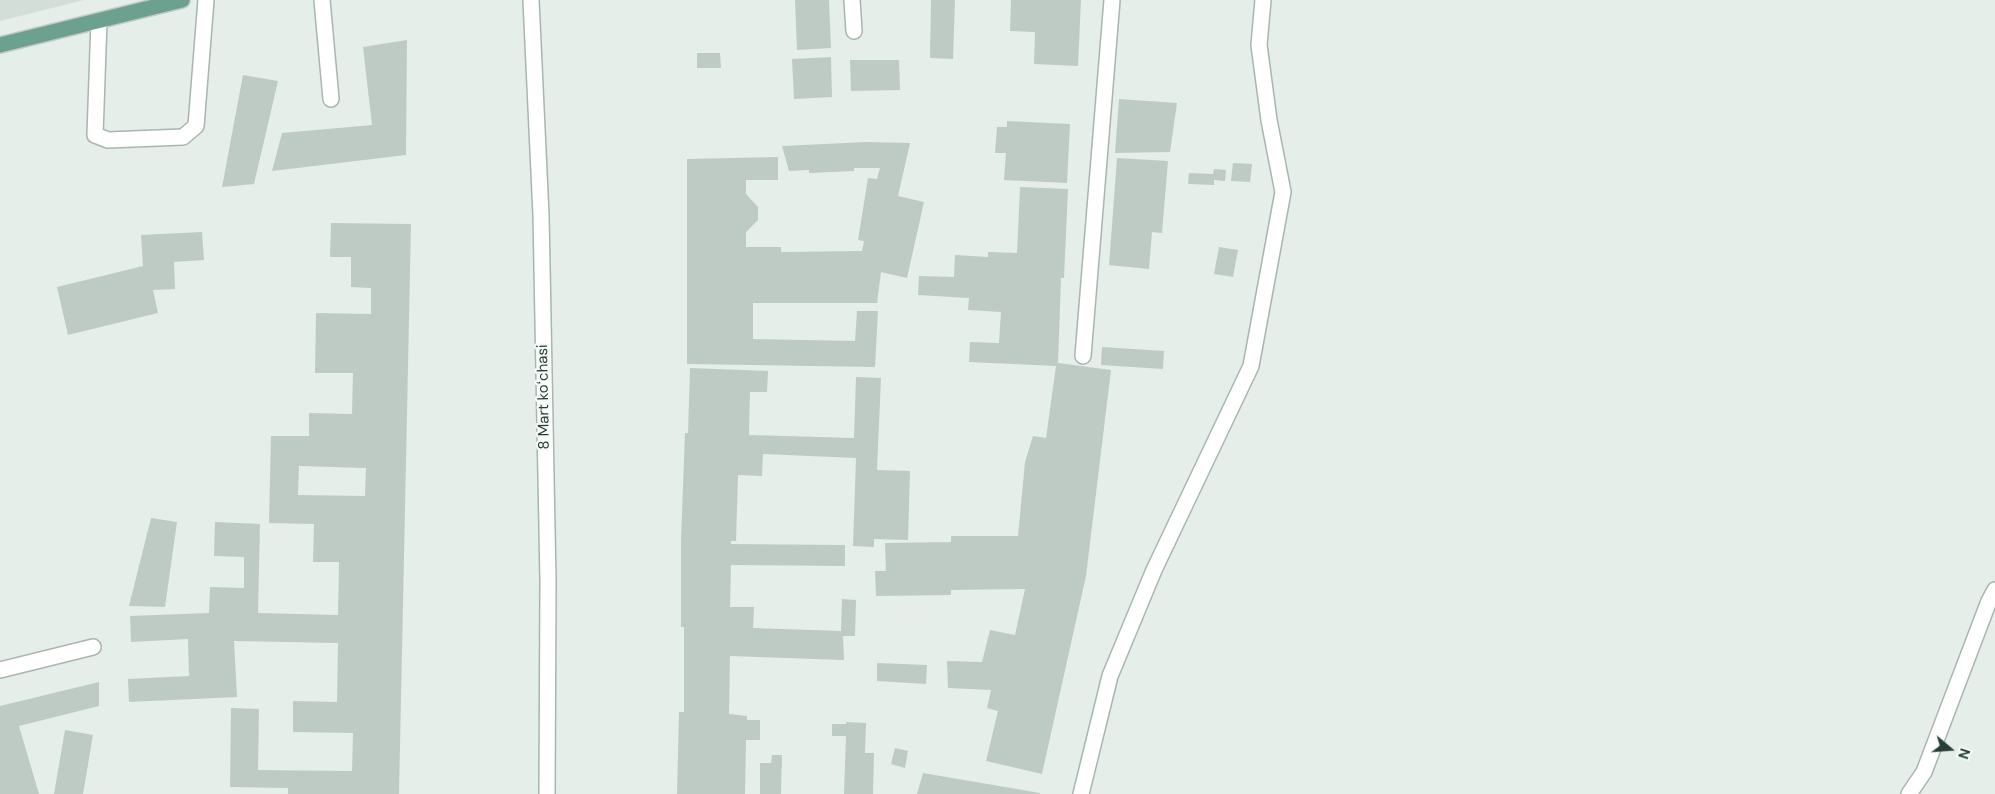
<!DOCTYPE html>
<html>
<head>
<meta charset="utf-8">
<style>
	body { margin:0 }
	#map { position:relative; width:1995px; height:794px; overflow:hidden; background:#e5eee9; font-family:"DM Sans",sans-serif }
	canvas { display:block }
	.north { position:absolute; left:1925px; top:724px; width:50px; height:50px; -webkit-text-stroke:4px #f6faf8; paint-order:stroke; rotate:108deg; font-size:14px; font-weight:700; line-height:20px; text-align:center; color:#253f36 }
	.north::after { content:''; display:block; margin:auto; width:18px; height:22px; background:#253f36; clip-path:polygon(50% 0,100% 100%,50% 72%,0 100%) }
</style>
</head>
<body>
<div id="map">
<canvas width="1995" height="794"></canvas>
<div class="north">N</div>
</div>
<script>
const ctx = document.querySelector('canvas').getContext('2d');
ctx.lineJoin = 'round';
function paint(path, color) { ctx.fillStyle = color; ctx.fill(path, 'evenodd'); }
function trace(path, color, width, dash) { ctx.strokeStyle = color; ctx.lineWidth = width; ctx.lineCap = dash ? 'butt' : 'round'; ctx.setLineDash(dash || []); ctx.stroke(path); }
function drawText(font, color, halo, rows, align = 'center') {
  ctx.font = font + ' "DM Sans",sans-serif'; ctx.lineWidth = 4.5; ctx.setLineDash([]); ctx.textBaseline = 'middle'; ctx.strokeStyle = halo; ctx.fillStyle = color; for (const [text, x, y, turn = 0] of rows) {
    ctx.save(); ctx.translate(x, y); ctx.rotate((+turn || 0) * Math.PI / 180); ctx.textAlign = isNaN(turn) ? turn : align; if (halo) ctx.strokeText(text, 0, 0); ctx.fillText(text, 0, 0); ctx.restore();
  }
}
paint(new Path2D(`
	M0,0H84L0,21Z`), '#d4ded8');
paint(new Path2D(`
	M795,0H829L831,48L797,50Z
	M931,0H955L953,59L930,58Z
	M1011,0H1081L1078,66L1034,64L1035,32L1010,31Z
	M407,40L406,155L272,171L282,133L372,125L363,47Z
	M697,53H720L721,68H697Z
	M831,57L832,97L794,99L792,59Z
	M850,60H899L900,90L851,91Z
	M243,75L278,81L254,184L222,187Z
	M1119,99L1177,103L1170,152L1115,153Z
	M1007,121L1070,124L1067,183L1004,180L1006,153H995L997,127H1007Z
	M867,142L910,143L898,196L924,202L907,278L881,272L877,303H753V339L855,341L857,311H878L875,367L687,364V159L778,157V180H746V194L758,207V220L746,232V247H781V252L862,251L864,241L858,240L868,178L877,179L880,168H854V171L809,173V170L789,171L782,146Z
	M1117,158L1168,161L1162,233L1152,232L1149,269L1109,265Z
	M1233,163L1252,164L1250,182L1231,181Z
	M1214,169L1226,170L1225,181L1214,180V185L1188,184L1189,173L1213,174Z
	M1020,187L1068,189L1064,278H1061L1058,363L1111,370L1086,576L1042,774L986,761L998,711L987,708L991,690L948,688L947,661L982,662L990,630L1015,635L1025,589L951,590V595L876,596L875,571H886L885,543L951,542V536H1018L1025,462L1033,436L1046,438L1056,366L969,362L970,342L999,343L1001,312L968,310L969,298L918,295L919,276L954,277L955,255L988,257V252L1017,253Z
	M331,223L411,224L399,794H288V788L230,787L231,708L259,709L258,770L352,771L353,733L293,732V701L337,702L338,643L234,641L237,697L129,702L128,679L189,676L188,639L131,642L130,616L209,613L210,587L244,588V557L214,556L215,522L260,524L258,613L338,615L339,562H313L314,524L269,523L271,436H309V413L352,414L353,373H315L316,313L371,314V288L351,287V257H330ZM299,466L366,468L365,496L298,495Z
	M202,232L204,260L174,262L175,289L153,290L158,313L68,335L57,287L143,266L141,235Z
	M1219,247L1238,250L1233,277L1214,274Z
	M1102,347L1164,351L1163,369L1101,365Z
	M690,368L768,371L767,392H750L749,435L854,438L856,377L881,378L877,470L910,471L908,540L874,539V547L853,546L856,458L763,454L762,476L738,475L736,541H731V544L845,545V566L731,565L730,607H754L753,628L841,631L842,599L856,600L855,636H843L844,660L730,656L729,714L747,716V720H760V740H746L745,794H677L679,712H684V627H681V539L685,433H688Z
	M151,518L177,522L165,607L129,606Z
	M877,663L927,665L926,684L877,681Z
	M99,682V706L19,726L39,794H0V706Z
	M846,722L866,723L865,753H874L873,794H844L846,736H832V724H846Z
	M65,730L93,735L83,794H54Z
	M895,748L908,751L905,768L891,764Z
	M772,755H782L781,794H760V763H771Z
	M923,773L1040,793V794H917Z`), '#becbc5');
const minor = new Path2D(`
	M322,0L331,99
	M531,0L541,215L548,581L547,794
	M852,0L854,31
	M99,21L95,135L108,140L183,137L196,126L206,0
	M1083,356L1112,0
	M0,670L93,647
	M1081,794L1110,676L1154,570L1251,366L1283,192L1269,120L1259,45L1263,0
	M1909,794L1924,772L1989,601L1995,590`);
const major = new Path2D(`
	M0,45L182,0`);
trace(minor, '#a8b6b0', 18);
trace(major, '#c2c9c7', 18);
trace(minor, '#fff', 15);
trace(major, '#6ca190', 15);
drawText('15px', '#253f36', '#f6faf8', [
	["8 Mart koʻchasi",544,397,-91]
]);
</script>
</body>
</html>
